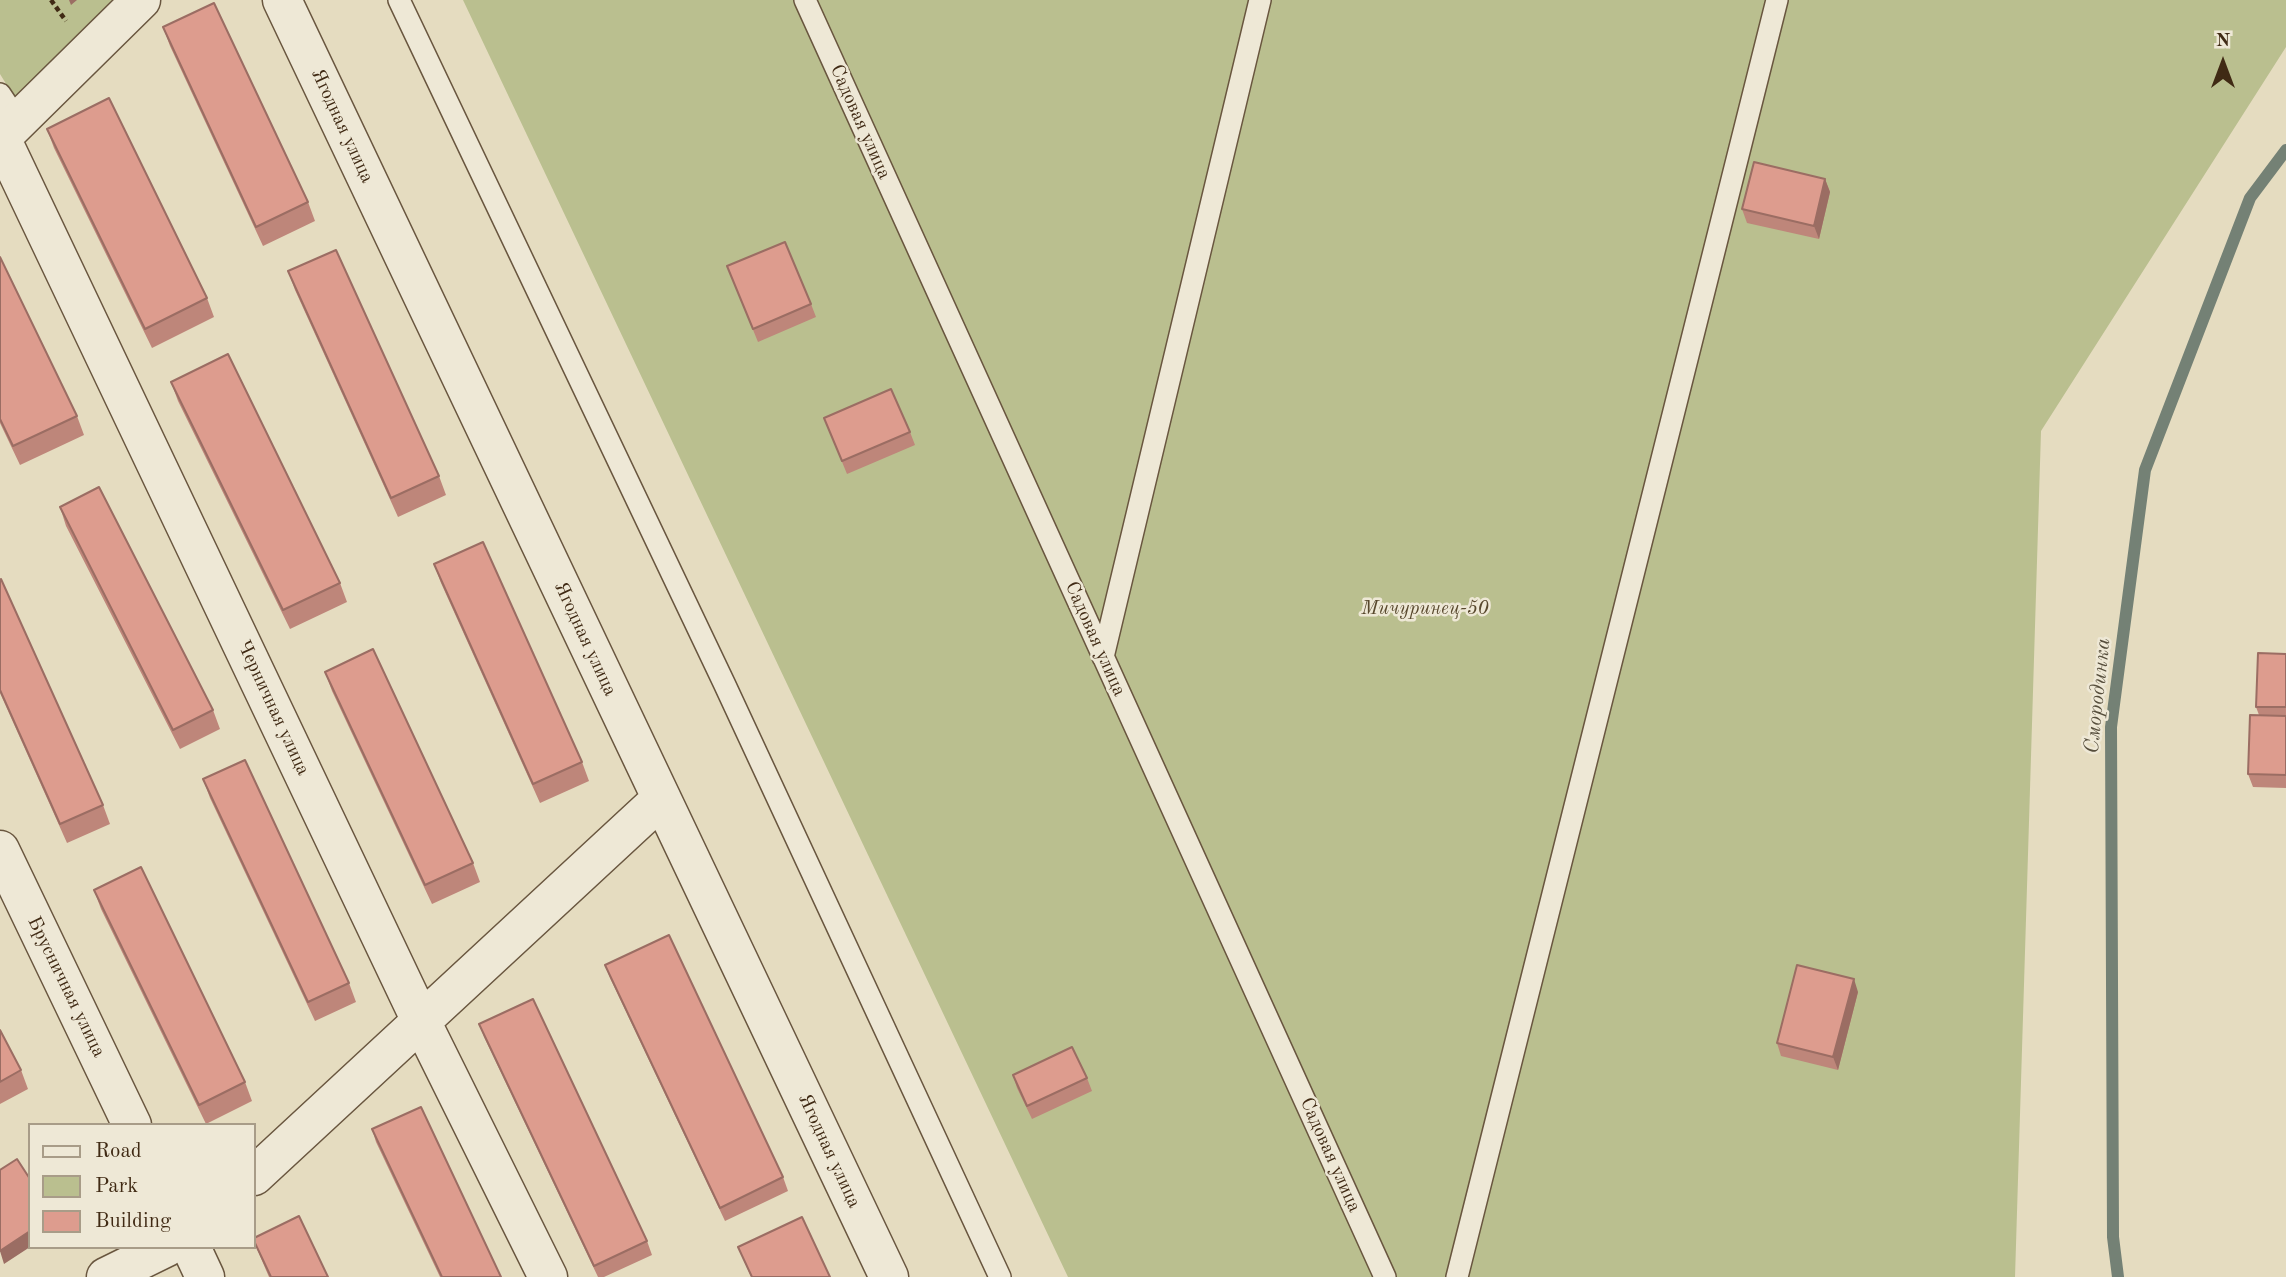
<!DOCTYPE html>
<html>
<head>
<meta charset="utf-8">
<style>
	body { margin:0 }
	#map { position:relative; width:2286px; height:1277px; overflow:hidden; background:#e5dcc0; font-family:"Old Standard TT",serif }
	canvas { display:block }
	.legend { position:absolute; left:28px; top:1123px; width:228px; height:126px; box-sizing:border-box; background:#eee8d6; border:2px solid #a89c88; margin:0; padding:9px 12px; list-style:none; font-size:21px; color:#402a14 }
	.legend li { display:flex; align-items:center; gap:14px; height:35px }
	.legend b { width:35px; border:2px solid #a89c88 }
	.north { position:absolute; left:2188px; top:28px; width:70px; height:70px; -webkit-text-stroke:5px #eee8d6; paint-order:stroke; rotate:0deg; font-size:19px; font-weight:700; line-height:28px; text-align:center; color:#402a14 }
	.north::after { content:''; display:block; margin:auto; width:24px; height:32px; background:#402a14; clip-path:polygon(50% 0,100% 100%,50% 72%,0 100%) }
</style>
</head>
<body>
<div id="map">
<canvas width="2286" height="1277"></canvas>
<ul class="legend">
<li><b style="height:9px;background:#eee8d6"></b>Road</li>
<li><b style="height:19px;background:#babf8f"></b>Park</li>
<li><b style="height:19px;background:#dd9c8e"></b>Building</li>
</ul>
<div class="north">N</div>
</div>
<script>
const ctx = document.querySelector('canvas').getContext('2d');
ctx.lineJoin = 'round';
function paint(path, color) { ctx.fillStyle = color; ctx.fill(path, 'evenodd'); }
function trace(path, color, width, dash) { ctx.strokeStyle = color; ctx.lineWidth = width; ctx.lineCap = dash ? 'butt' : 'round'; ctx.setLineDash(dash || []); ctx.stroke(path); }
function drawText(font, color, halo, rows, align = 'center') {
  ctx.font = font + ' "Old Standard TT",serif'; ctx.lineWidth = 5; ctx.setLineDash([]); ctx.textBaseline = 'middle'; ctx.strokeStyle = halo; ctx.fillStyle = color; for (const [text, x, y, turn = 0] of rows) {
    ctx.save(); ctx.translate(x, y); ctx.rotate((+turn || 0) * Math.PI / 180); ctx.textAlign = isNaN(turn) ? turn : align; if (halo) ctx.strokeText(text, 0, 0); ctx.fillText(text, 0, 0); ctx.restore();
  }
}
paint(new Path2D(`
	M0,0H112L16,100L0,74Z
	M463,0H2286V47L2041,431L2015,1277H1068Z`), '#babf8f');
trace(new Path2D(`
	M2118,1277L2113,1237L2111,727L2145,470L2250,198L2286,150`), '#748175', 12);
const service = new Path2D(`
	M399,0L724,683L1000,1277
	M805,0L1385,1277
	M0,94L18,121
	M1103,657L1260,0
	M1457,1277L1777,0`);
const minor = new Path2D(`
	M282,0L889,1277
	M1,138L421,1021L548,1277
	M0,139L141,0
	M0,850L132,1125
	M254,1176L661,799
	M191,1247L205,1277
	M106,1277L167,1247`);
trace(service, '#69563f', 24);
trace(minor, '#69563f', 41);
trace(new Path2D(`
	M51,0L66,21`), '#402a14', 4.5, [5, 3.5]);
trace(service, '#eee8d6', 21);
trace(minor, '#eee8d6', 38);
paint(new Path2D(`
	M163,27L308,202L315,221L263,246L170,46Z
	M47,129L207,298L214,317L152,348L54,148Z
	M1825,179L1830,192L1819,239L1747,223L1742,209Z
	M0,257L77,416L84,435L20,465L0,423Z
	M727,266L811,304L816,317L758,342Z
	M288,271L439,476L446,495L398,517L295,290Z
	M171,382L340,583L347,602L290,629L178,401Z
	M824,418L910,432L915,445L847,474Z
	M60,507L213,710L220,729L180,749L66,526Z
	M434,564L582,762L589,781L540,803L441,583Z
	M0,580L103,805L110,824L67,843L0,693Z
	M2286,654V788L2253,787L2248,774L2259,715L2256,707Z
	M325,672L473,863L480,882L432,904L332,691Z
	M203,779L349,983L356,1002L315,1021L210,798Z
	M94,890L245,1082L252,1101L206,1124L101,909Z
	M605,965L783,1177L788,1191L725,1221L610,978Z
	M1858,992L1838,1070L1781,1056L1777,1043Z
	M479,1024L647,1241L652,1255L604,1277H598L484,1037Z
	M0,1030L21,1070L28,1089L0,1104Z
	M1013,1075L1087,1078L1092,1091L1032,1119L1017,1088Z
	M372,1129L501,1277H440L376,1142Z
	M254,1242L328,1277H269Z
	M738,1247L830,1277H751Z`), '#be867a');
paint(new Path2D(`
	M69,0H77L71,5Z
	M1825,179L1830,192L1819,239L1814,226Z
	M1854,979L1858,992L1838,1070L1833,1057Z
	M30,1231V1247L4,1264L0,1251Z`), '#9b6d63');
const building = new Path2D(`
	M214,3L308,202L256,227L163,27Z
	M109,98L207,298L145,329L47,129Z
	M1754,162L1825,179L1814,226L1742,209Z
	M785,242L811,304L753,329L727,266Z
	M336,250L439,476L391,498L288,271Z
	M0,257L77,416L13,446L0,419Z
	M228,354L340,583L283,610L171,382Z
	M891,389L910,432L842,461L824,418Z
	M99,487L213,710L173,730L60,507Z
	M483,542L582,762L533,784L434,564Z
	M1,579L103,805L60,824L0,690V580Z
	M373,649L473,863L425,885L325,672Z
	M2258,653L2286,654V707H2256Z
	M2250,715L2286,716V775L2248,774Z
	M245,760L349,983L308,1002L203,779Z
	M141,867L245,1082L199,1105L94,890Z
	M669,935L783,1177L720,1208L605,965Z
	M1797,965L1854,979L1833,1057L1777,1043Z
	M533,999L647,1241L594,1266L479,1024Z
	M0,1030L21,1070L0,1082Z
	M1072,1047L1087,1078L1027,1106L1013,1075Z
	M421,1107L501,1277H442L372,1129Z
	M17,1159L30,1179V1231L0,1251V1170Z
	M299,1216L328,1277H271L254,1241V1238Z
	M802,1217L830,1277H752L738,1247Z`);
paint(building, '#dd9c8e');
trace(building, '#9b6d63', 2);
drawText('19px', '#402a14', '#eee8d6', [
	["Садовая улица",860,122,66],
	["Ягодная улица",342,126,65],
	["Ягодная улица",585,639,65],
	["Садовая улица",1095,639,66],
	["Черничная улица",273,708,65],
	["Брусничная улица",66,987,64],
	["Ягодная улица",829,1151,65],
	["Садовая улица",1330,1155,66]
]);
drawText('italic 19px', '#58482d', '#eee8d6', [
	["Мичуринец-50",1425,609]
]);
drawText('italic 21px', '#564e3c', '#eee8d6', [
	["Смородинка",2098,696,-84]
]);
</script>
</body>
</html>
